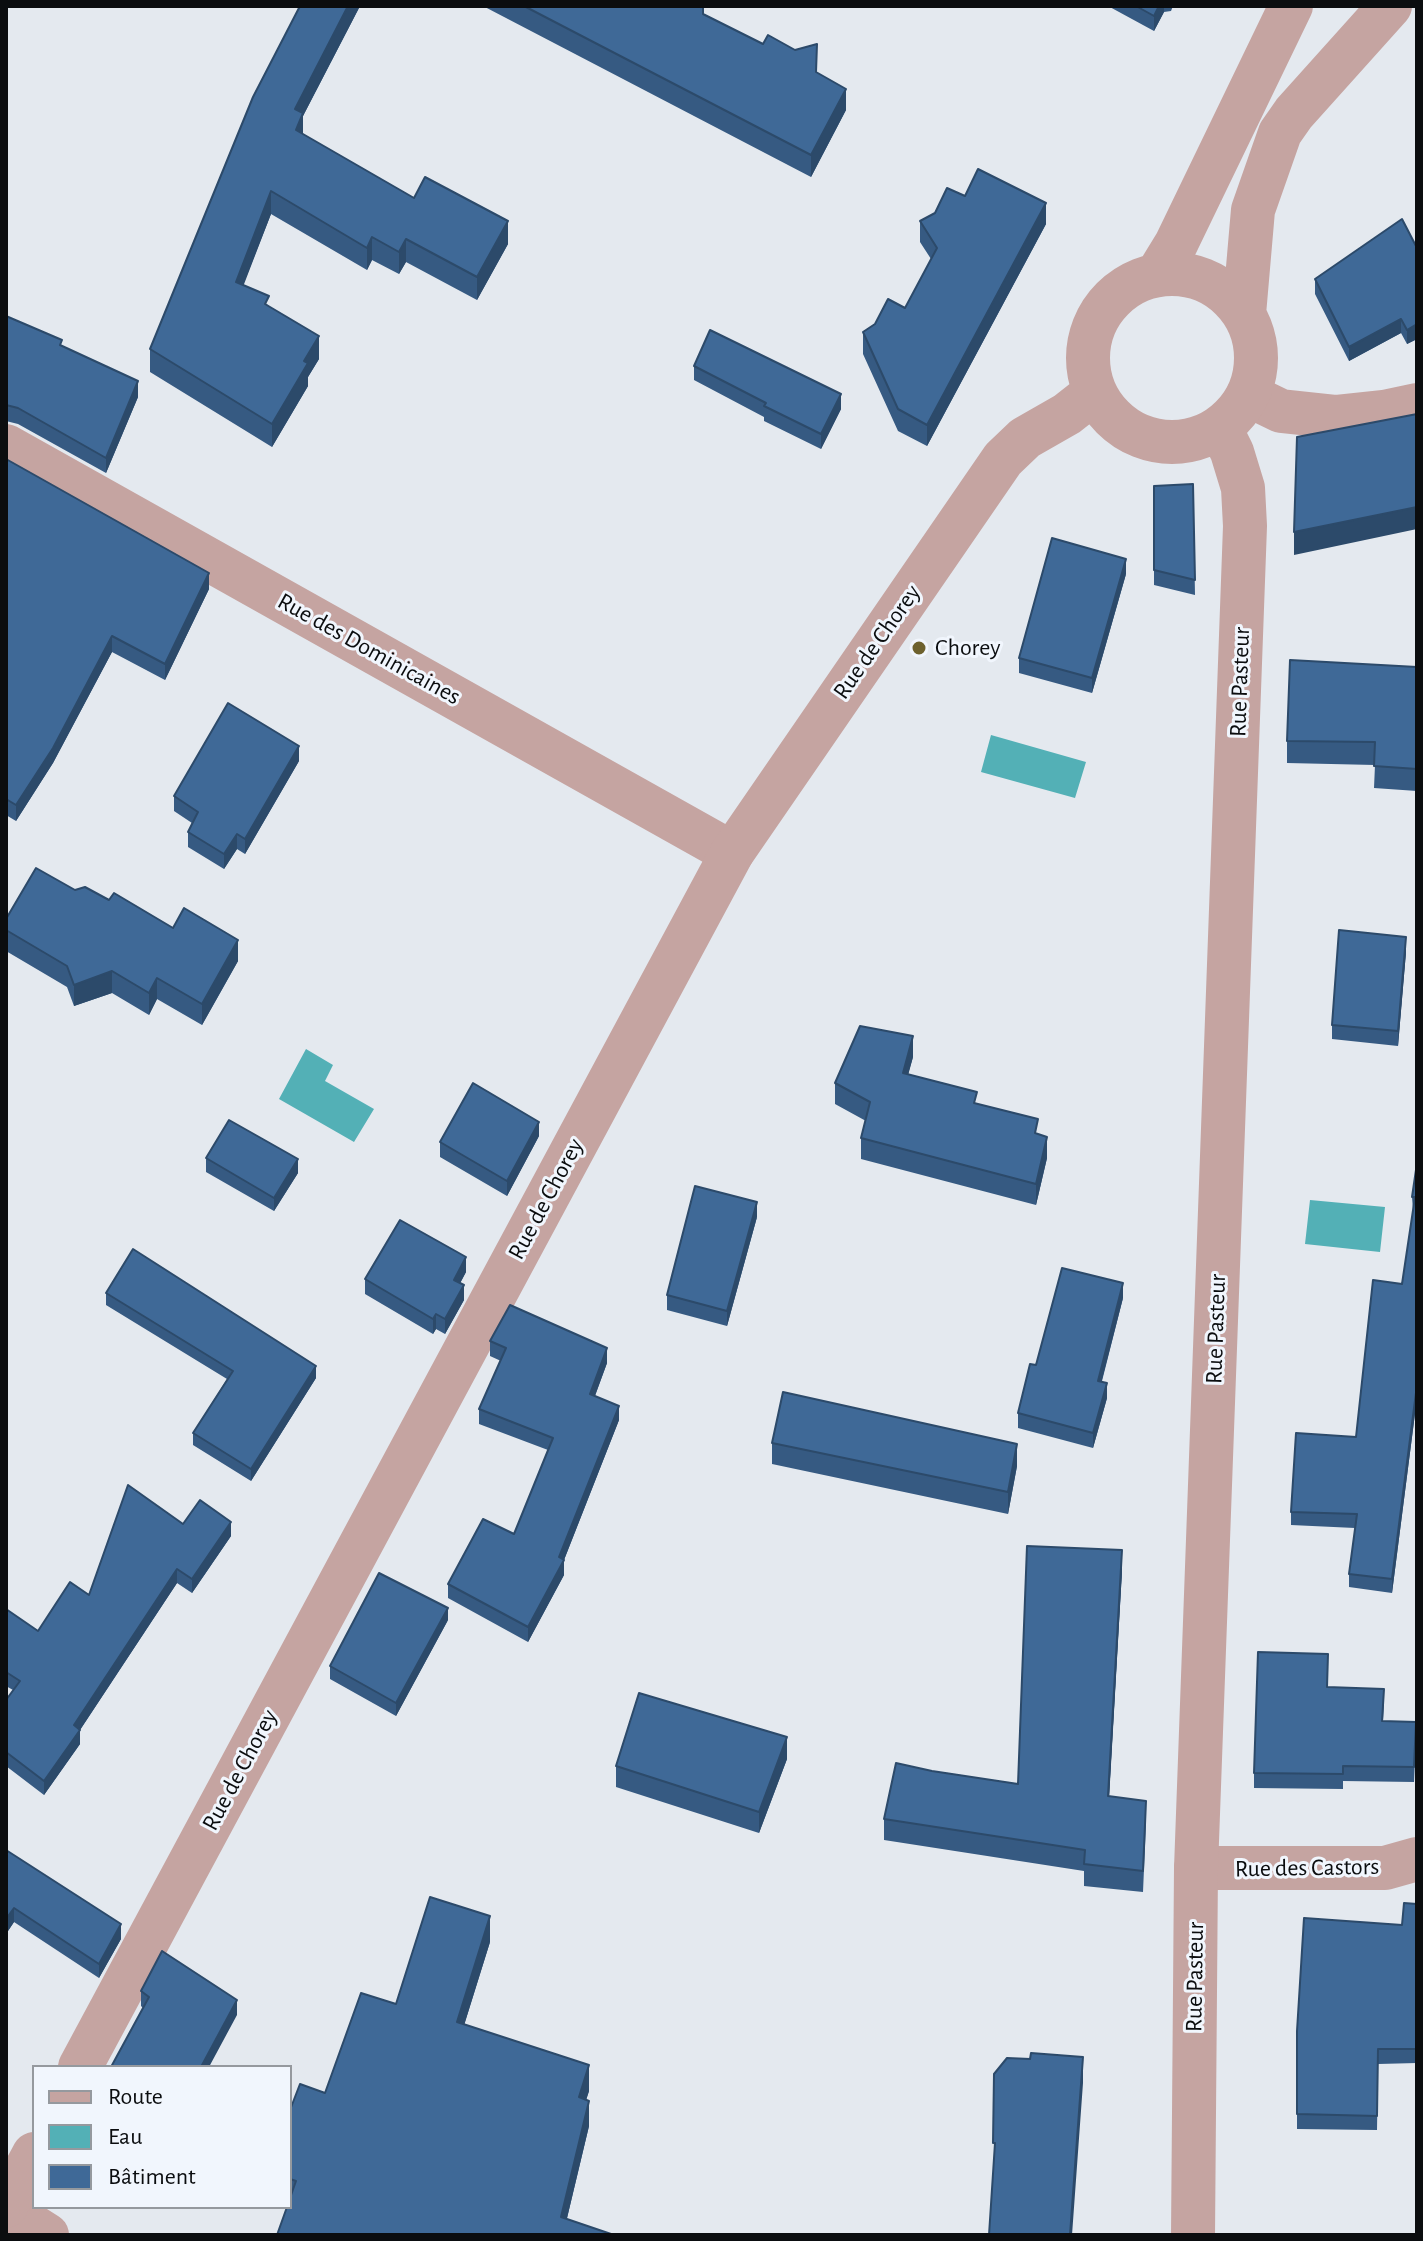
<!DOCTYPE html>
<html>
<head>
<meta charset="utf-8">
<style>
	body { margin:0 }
	#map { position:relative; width:1423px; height:2241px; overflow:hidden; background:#e4e9ef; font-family:"Alegreya Sans",sans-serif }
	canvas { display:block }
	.frame { position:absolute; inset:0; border:8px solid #0b0d0f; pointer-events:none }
	.legend { position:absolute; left:32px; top:2065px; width:260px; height:144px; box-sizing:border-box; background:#f1f6fd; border:2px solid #95999e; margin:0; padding:10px 14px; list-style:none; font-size:24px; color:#0b0d0f }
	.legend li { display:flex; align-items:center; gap:16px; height:40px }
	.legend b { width:40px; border:2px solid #95999e }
</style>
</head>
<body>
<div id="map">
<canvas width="1423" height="2241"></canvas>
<div class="frame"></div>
<ul class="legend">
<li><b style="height:10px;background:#c5a4a1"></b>Route</li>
<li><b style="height:22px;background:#53b0b6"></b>Eau</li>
<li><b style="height:22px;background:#3f6997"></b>Bâtiment</li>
</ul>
</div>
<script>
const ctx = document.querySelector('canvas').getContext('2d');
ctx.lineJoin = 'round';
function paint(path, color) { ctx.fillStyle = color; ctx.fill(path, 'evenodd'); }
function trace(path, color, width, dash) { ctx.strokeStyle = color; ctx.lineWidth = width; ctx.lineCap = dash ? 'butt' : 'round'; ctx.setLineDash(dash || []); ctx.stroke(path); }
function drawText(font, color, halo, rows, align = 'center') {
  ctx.font = font + ' "Alegreya Sans",sans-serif'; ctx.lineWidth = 6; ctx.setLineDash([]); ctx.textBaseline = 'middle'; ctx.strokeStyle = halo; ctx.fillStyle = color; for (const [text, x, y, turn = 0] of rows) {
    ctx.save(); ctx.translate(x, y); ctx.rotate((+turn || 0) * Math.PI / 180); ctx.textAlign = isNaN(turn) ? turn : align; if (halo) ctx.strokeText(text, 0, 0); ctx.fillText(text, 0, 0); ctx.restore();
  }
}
paint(new Path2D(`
	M991,735L1086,762L1075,798L981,772Z
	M306,1049L333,1065L325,1081L374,1109L354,1142L279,1099Z
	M1310,1200L1385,1207L1380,1252L1305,1244Z`), '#53b0b6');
trace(new Path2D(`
	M1248,395L1281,411L1337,417L1384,412L1417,405
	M6,446L732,853
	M1196,1868H1385L1417,1859
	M6,2209L47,2235`), '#c5a4a1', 44);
trace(new Path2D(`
	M1088 358a84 84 0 1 1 168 0a84 84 0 1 1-168 0Z
	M1157,275L1176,244L1291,6
	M1244,314L1253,210L1280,133L1294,113L1390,6
	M80,2067L732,853L1003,459L1025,438L1067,414L1095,392
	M6,2206L34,2154
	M1193,2235L1196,1868L1245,526L1243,488L1232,452L1220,428`), '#c5a4a1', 44);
paint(new Path2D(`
	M300,6H360L303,116V134L414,198L508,244L477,300L406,262L399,274L372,260L367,270L271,214L243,285L269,306L319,359L308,377V386L272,447L150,372V349Z
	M483,6H704V14L817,73L846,110L811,177Z
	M1108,6H1173L1171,11L1164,12L1154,31Z
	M965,196L1046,224L927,446L898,431L863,354V332L905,308L931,259L920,242V221Z
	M1417,248V339L1407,344L1401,333L1349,361L1315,294V279Z
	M6,316L62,346L138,397L106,473L18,424L6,421Z
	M694,366L841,409L821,449L764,421V417L694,380Z
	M6,459L209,589L165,680L112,652L53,763L16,821L6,815Z
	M1193,484L1195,595L1154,585V486Z
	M1126,574L1092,693L1019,673V658Z
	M1417,667V791L1374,788L1375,765L1287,763V741Z
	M299,761L245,854L237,849L224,869L188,847V832L192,823L174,811V796Z
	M75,890L109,900L173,928L238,961L202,1025L157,999L149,1015L112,993L74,1006L67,987L6,951V919Z
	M1406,952L1398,1046L1332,1039V1025Z
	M913,1057L908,1074L977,1104L1038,1134L1047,1158L1036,1205L861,1159V1138L866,1121L835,1104V1083Z
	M539,1136L507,1196L440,1157V1142Z
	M206,1158L298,1173L274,1211L206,1172Z
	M1417,1163V1398L1392,1593L1349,1587V1574L1355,1528L1291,1525V1512L1356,1437L1402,1284L1413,1210L1412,1197Z
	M757,1217L727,1326L667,1310V1295Z
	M466,1272L460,1283L464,1300L445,1334L436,1329L433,1334L365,1294V1279Z
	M106,1293L316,1378L251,1481L193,1445V1433L227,1379L106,1305Z
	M1123,1298L1102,1381L1107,1398L1093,1448L1018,1428V1413L1036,1365Z
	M490,1341L607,1363L595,1396L619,1420L564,1560V1575L528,1642L448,1598V1584L514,1534L548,1450L479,1424V1409L501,1361L490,1356Z
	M772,1443L1017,1466L1008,1514L772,1464Z
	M183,1524L231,1536L192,1593L177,1583L80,1730V1744L44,1795L6,1766V1700L13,1690L6,1686V1609L38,1631L89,1595Z
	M1122,1571L1109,1796L1146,1822L1143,1892L1084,1886V1871L884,1840V1819L932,1771L1018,1784Z
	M448,1620L396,1716L330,1679V1666Z
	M1328,1687L1384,1703L1383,1721L1416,1737L1414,1782L1343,1781V1789L1254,1788V1773Z
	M787,1759L759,1833L616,1787V1766Z
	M6,1850L121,1939L99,1978L14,1922L6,1934Z
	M1417,1904V2063L1378,2064L1377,2130L1297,2129V2031L1402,1925Z
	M490,1942L464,2025L589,2091L586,2100L589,2126L567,2218L290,2207V2110L325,2093L396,2004Z
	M141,1991L237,2015L143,2008L141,2006Z`), '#365a82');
paint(new Path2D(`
	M348,6H360L303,116V135L296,153L295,109Z
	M1159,6H1164V12L1154,31V16Z
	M846,89V110L811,177V155Z
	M271,191V214L236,305V282Z
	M1046,203V224L927,446V425Z
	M508,221V244L477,300V277Z
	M372,237V260L367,270V248Z
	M406,239V262L399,274V252Z
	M1401,319V333L1349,361V347Z
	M1417,324V339L1407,344V330Z
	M319,336V359L308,377V386L272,447V424L304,361Z
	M138,381V397L106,473V458Z
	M841,394V409L821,449V434Z
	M1417,507V529L1294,555V532Z
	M1126,559V574L1092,693V678Z
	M209,573V589L165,680V664Z
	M112,636V652L53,763L16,821V805Z
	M299,746V761L245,854V839Z
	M237,834V849L224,869V854Z
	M1406,937V952L1398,1046V1031Z
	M238,940V961L202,1025V1004Z
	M112,971V993L74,1006V985Z
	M157,978V999L149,1015V993Z
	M913,1036V1057L903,1094V1073Z
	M539,1122V1136L507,1196V1181Z
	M1047,1137V1158L1036,1205V1184Z
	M298,1159V1173L274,1211V1198Z
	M757,1202V1217L727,1326V1311Z
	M466,1257V1272L454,1295V1280Z
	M1123,1283V1298L1098,1395V1381Z
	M464,1285V1300L445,1334V1319Z
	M436,1314V1329L433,1334V1319Z
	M607,1348V1363L590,1409V1394Z
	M316,1366V1378L251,1481V1469Z
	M1107,1383V1398L1093,1448V1433Z
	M1417,1385V1398L1392,1593V1579Z
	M619,1406V1420L564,1560V1575L528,1642V1627L559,1557Z
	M1017,1444V1466L1008,1514V1492Z
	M231,1522V1536L192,1593V1579Z
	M1122,1550V1571L1108,1817V1796Z
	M177,1569V1583L80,1730V1744L44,1795V1781L74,1725Z
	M448,1608V1620L396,1716V1703Z
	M787,1737V1759L759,1833V1812Z
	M14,1908V1922L6,1934V1919Z
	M490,1916V1942L457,2048V2022Z
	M121,1924V1939L99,1978V1964Z
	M237,2000V2015L209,2067H201Z
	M1083,2057V2083L1072,2235H1070Z
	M589,2065V2091L579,2122V2097Z
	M589,2101V2126L563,2235L561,2217Z`), '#2c4a6a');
const building = new Path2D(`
	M300,6H348L295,109L303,113L296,130L414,198L425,177L508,221L477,277L406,239L399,252L372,237L367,248L271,191L236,282L269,296L265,304L319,336L304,361L308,363L272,424L150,349L253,97Z
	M524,6H703V14L763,44L768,35L795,50L817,44L816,72L846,89L811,155Z
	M1136,6H1159L1154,16Z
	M978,169L1046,203L927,425L898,409L863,332L875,324L888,299L905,308L937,248L920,221L935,213L947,188L965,196Z
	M1402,219L1417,248V324L1407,330L1401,319L1349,347L1315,279Z
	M6,316L62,340L60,345L138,381L106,458L18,408L6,405Z
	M710,330L841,394L821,434L764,406L766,403L694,366Z
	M1417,414V507L1294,532L1297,437Z
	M6,459L209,573L165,664L112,636L53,748L16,805L6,799Z
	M1193,484L1195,580L1154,570V486Z
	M1052,538L1126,559L1092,678L1019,658Z
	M1290,660L1417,667V769L1374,766L1375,742L1287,741Z
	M228,703L299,746L245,839L237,834L224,854L188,832L198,812L174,796Z
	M36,868L75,890L85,887L109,900L114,893L173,928L184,908L238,940L202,1004L157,978L149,993L112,971L74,985L67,966L6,930V919Z
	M1339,930L1406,937L1398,1031L1332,1025Z
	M860,1026L913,1036L903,1073L977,1092L974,1103L1038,1119L1035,1133L1047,1137L1036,1184L861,1138L870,1102L835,1083Z
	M473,1083L539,1122L507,1181L440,1142Z
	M229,1120L298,1159L274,1198L206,1158Z
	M1417,1163V1385L1392,1579L1349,1574L1357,1514L1291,1512L1296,1433L1356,1437L1373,1280L1402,1284L1415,1197H1412Z
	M695,1186L757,1202L727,1311L667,1295Z
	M400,1220L466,1257L454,1280L464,1285L445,1319L436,1314L433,1319L365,1279Z
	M133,1249L316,1366L251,1469L193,1433L233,1371L106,1293Z
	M1062,1268L1123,1283L1098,1381L1107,1383L1093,1433L1018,1413L1030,1364L1036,1365Z
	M510,1305L607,1348L590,1394L619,1406L559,1557L564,1560L528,1627L448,1584L483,1519L514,1534L553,1438L479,1409L506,1348L490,1341Z
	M783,1392L1017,1444L1008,1492L772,1443Z
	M128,1485L183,1524L200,1500L231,1522L192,1579L177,1569L74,1725L80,1730L44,1781L6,1752V1700L20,1681L6,1672V1609L38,1631L70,1582L89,1595Z
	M1027,1546L1122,1550L1108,1796L1146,1801L1143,1871L1084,1864L1085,1850L884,1819L896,1763L932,1771L1018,1784Z
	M379,1573L448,1608L396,1703L330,1666Z
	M1258,1652L1328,1654L1327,1687L1384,1689L1382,1721L1416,1722L1414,1767L1343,1766V1774L1254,1773Z
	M639,1693L787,1737L759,1812L616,1766Z
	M6,1850L121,1924L99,1964L14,1908L6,1919Z
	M430,1897L490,1916L457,2022L589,2065L579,2097L589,2101L561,2217L614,2235H277L287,2207H290V2198L296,2181L290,2179V2110L300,2084L325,2093L361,1993L396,2004Z
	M1404,1903L1417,1904V2049H1378L1377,2116L1297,2114V2031L1304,1918L1402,1925Z
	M162,1951L237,2000L201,2067H111L149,1997L141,1991Z
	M1031,2053L1083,2057L1070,2235H989L995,2143H993L994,2074L1007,2058L1030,2059Z`);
paint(building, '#3f6997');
trace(building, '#2c4a6a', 2);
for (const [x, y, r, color] of [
	[919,648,8,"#6d612e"]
]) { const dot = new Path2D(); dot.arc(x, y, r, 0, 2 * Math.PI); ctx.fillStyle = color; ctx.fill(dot); trace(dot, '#f1f6fd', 3); }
drawText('24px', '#0b0d0f', '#f1f6fd', [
	["Rue de Chorey",877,642,-55],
	["Rue des Dominicaines",369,649,29],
	["Rue Pasteur",1240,682,-88],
	["Rue de Chorey",546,1199,-62],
	["Rue Pasteur",1216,1329,-88],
	["Rue de Chorey",240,1770,-62],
	["Rue des Castors",1307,1868,-1],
	["Rue Pasteur",1195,1977,-89]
]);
drawText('24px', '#0b0d0f', '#f1f6fd', [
	["Chorey",935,648]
], 'left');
</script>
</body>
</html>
